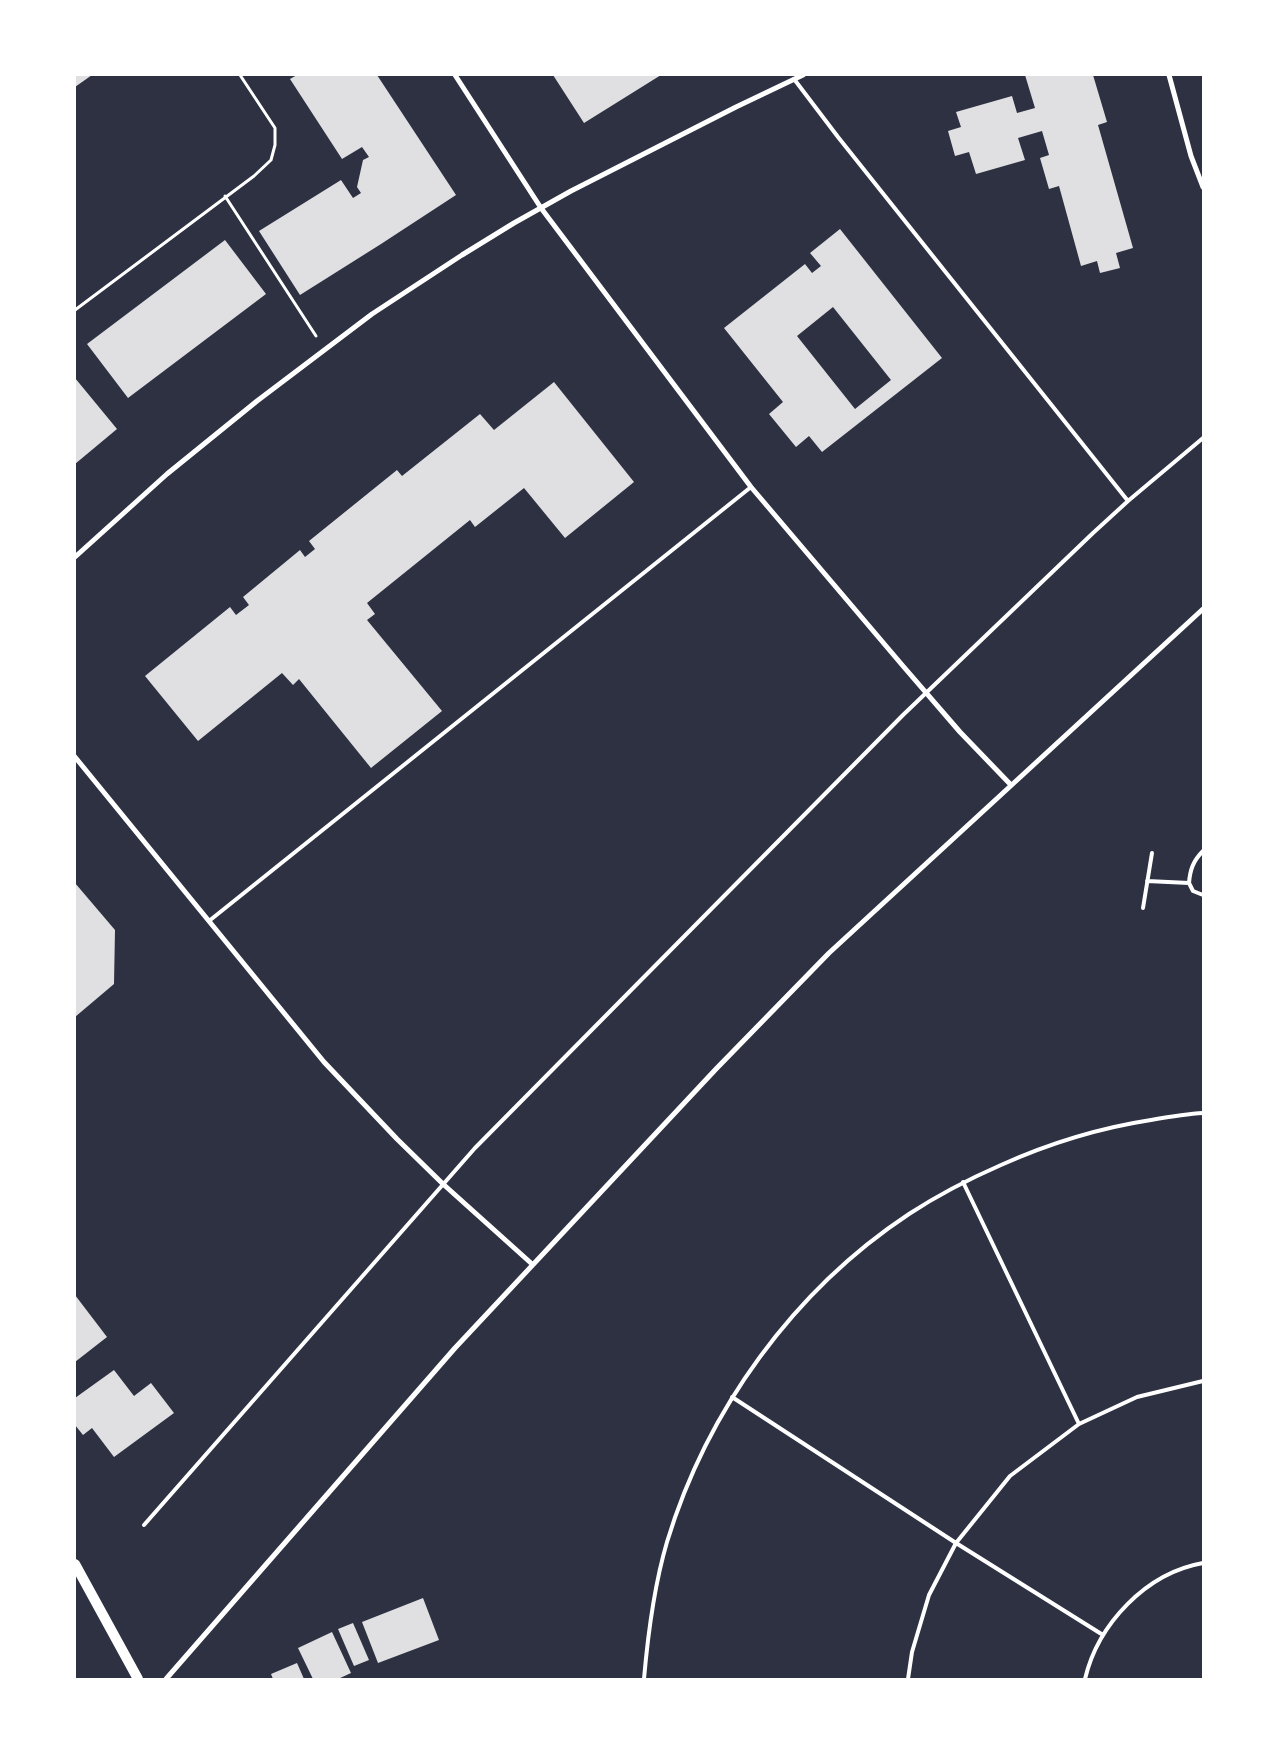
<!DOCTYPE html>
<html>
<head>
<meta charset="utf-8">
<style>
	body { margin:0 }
	#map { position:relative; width:1278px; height:1754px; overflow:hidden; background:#2d3142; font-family:"Roboto Condensed",sans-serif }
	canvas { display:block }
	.frame { position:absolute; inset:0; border:76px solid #fff; pointer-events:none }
</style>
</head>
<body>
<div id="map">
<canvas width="1278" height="1754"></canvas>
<div class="frame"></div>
</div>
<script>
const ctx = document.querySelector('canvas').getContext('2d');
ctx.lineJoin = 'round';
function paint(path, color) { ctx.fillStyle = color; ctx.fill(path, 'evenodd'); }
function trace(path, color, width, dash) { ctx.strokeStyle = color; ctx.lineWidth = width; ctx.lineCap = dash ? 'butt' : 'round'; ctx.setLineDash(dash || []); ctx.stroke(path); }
paint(new Path2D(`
	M75,75H92L75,87Z
	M297,75H377L456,195L381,244L300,295L259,231L341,180L353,198L361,193L357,187L363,160L369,157L362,147L342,159L290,79Z
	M553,75H661L584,123Z
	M1025,75H1093L1107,122L1098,125L1133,248L1116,253L1120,268L1100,273L1097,261L1081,266L1059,186L1049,189L1040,158L1049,155L1042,131L1018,138L1025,160L976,174L969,152L955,156L948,131L961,127L956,112L1012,96L1017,113L1035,108Z
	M840,229L942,358L822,452L809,436L796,447L769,414L783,402L724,328L805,264L812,273L821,266L810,253ZM833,307L891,380L855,409L797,336Z
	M225,240L266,294L128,398L87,344Z
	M75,378L117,429L75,464Z
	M554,382L634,482L565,538L524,488L475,527L470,520L367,603L375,614L367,620L442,711L371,768L299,679L293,685L282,673L198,741L145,676L230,607L236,615L249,605L243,597L300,550L305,557L315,549L309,541L397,470L402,476L480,414L494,430Z
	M75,883L115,930L114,984L75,1017Z
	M75,1295L107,1337L75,1362Z
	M114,1370L134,1396L151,1383L174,1413L114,1457L92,1428L83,1435L75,1425V1398Z
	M423,1598L439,1640L378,1663L362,1622Z
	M353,1623L369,1660L354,1666L338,1629Z
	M332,1632L351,1673L338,1679H313L298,1648Z
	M297,1663L304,1679H273L271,1674Z`), '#e0e0e3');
trace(new Path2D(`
	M225,196L316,336
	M75,310L254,176L271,160L275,145V128L240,75`), '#fff', 3);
trace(new Path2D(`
	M794,79L838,137L1128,501
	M1147,881L1189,883L1193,891L1203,895
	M1189,883C1190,870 1193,861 1203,851
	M1143,908L1152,853
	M209,921L751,487
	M963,1182L1079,1424
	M732,1397L956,1543L1103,1635
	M144,1525L475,1148L903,715L1093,533L1128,501L1203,438
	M644,1679C648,1633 654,1586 667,1542C707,1410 794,1290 909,1214C938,1195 969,1179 1001,1165C1050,1143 1099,1128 1151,1120C1168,1117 1185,1114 1203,1113
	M908,1679L912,1652L929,1595L956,1543L1010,1476L1079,1424L1137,1397L1203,1381
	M1085,1679C1098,1624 1146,1573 1203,1563`), '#fff', 4);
trace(new Path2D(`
	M455,75L541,208L751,487L903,666L960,732L1011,785
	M1169,75L1191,156L1203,187
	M75,557L167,474L257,401L372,314L462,255L514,223L571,191L736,107L803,75
	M75,757L324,1062L397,1139L443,1184L532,1264
	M166,1679L455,1348L716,1069L829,953L1203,609`), '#fff', 5);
trace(new Path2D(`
	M75,1564L138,1679`), '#fff', 10);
</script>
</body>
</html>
